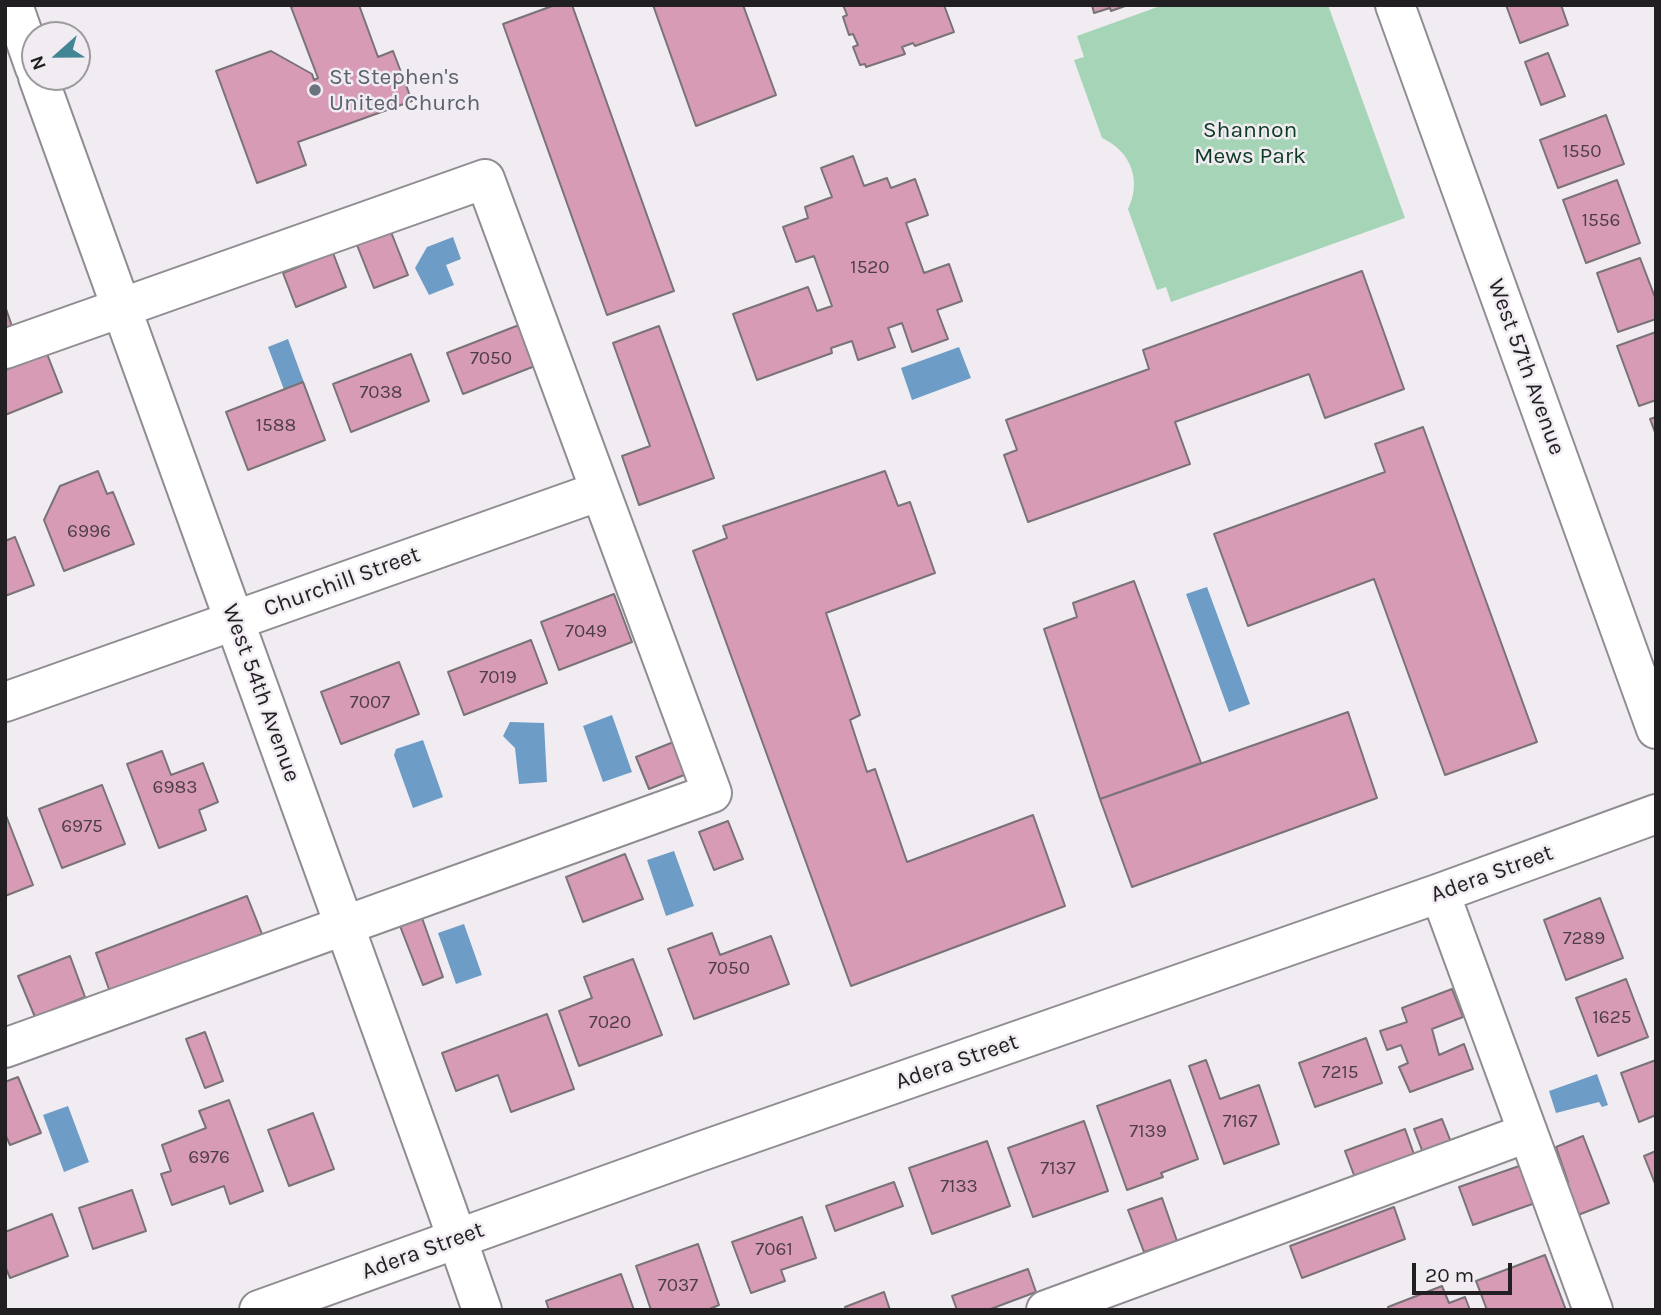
<!DOCTYPE html>
<html>
<head>
<meta charset="utf-8">
<style>
	body { margin:0 }
	#map { position:relative; width:1661px; height:1315px; overflow:hidden; background:#f0ecf2; font-family:Karla,sans-serif }
	canvas { display:block }
	.frame { position:absolute; inset:0; border:7px solid #211f21; pointer-events:none }
	.north { position:absolute; left:21px; top:21px; width:70px; height:70px; box-sizing:border-box; background:#f0ecf2; border:2px solid #9d9a9e; border-radius:50%; rotate:249deg; font-size:19px; font-weight:700; line-height:28px; text-align:center; color:#211f21 }
	.north::after { content:''; display:block; margin:auto; width:24px; height:32px; background:#428695; clip-path:polygon(50% 0,100% 100%,50% 72%,0 100%) }
	.scale { position:absolute; left:1412px; top:1263px; width:100px; height:32px; box-sizing:border-box; border:4px solid #211f21; border-top:0; padding-left:9px; font-size:21px; line-height:24px; white-space:nowrap; color:#211f21; -webkit-text-stroke:5px #f0ecf2; paint-order:stroke }
</style>
</head>
<body>
<div id="map">
<canvas width="1661" height="1315"></canvas>
<div class="frame"></div>
<div class="north">N</div>
<div class="scale">20 m</div>
</div>
<script>
const ctx = document.querySelector('canvas').getContext('2d');
ctx.lineJoin = 'round';
function paint(path, color) { ctx.fillStyle = color; ctx.fill(path, 'evenodd'); }
function trace(path, color, width, dash) { ctx.strokeStyle = color; ctx.lineWidth = width; ctx.lineCap = dash ? 'butt' : 'round'; ctx.setLineDash(dash || []); ctx.stroke(path); }
function drawText(font, color, halo, rows, align = 'center') {
  ctx.font = font + ' Karla,sans-serif'; ctx.lineWidth = 5; ctx.setLineDash([]); ctx.textBaseline = 'middle'; ctx.strokeStyle = halo; ctx.fillStyle = color; for (const [text, x, y, turn = 0] of rows) {
    ctx.save(); ctx.translate(x, y); ctx.rotate((+turn || 0) * Math.PI / 180); ctx.textAlign = isNaN(turn) ? turn : align; if (halo) ctx.strokeText(text, 0, 0); ctx.fillText(text, 0, 0); ctx.restore();
  }
}
paint(new Path2D(`
	M1163,5H1328L1405,218L1171,302L1166,287L1157,290L1128,209C1142,181 1131,151 1102,138L1074,60L1084,57L1077,36Z`), '#a6d4b6');
paint(new Path2D(`
	M453,237L461,259L446,265L454,285L429,295L415,268L427,247Z
	M288,339L309,396L289,403L268,347Z
	M959,347L971,378L912,400L901,368Z
	M1207,587L1250,704L1229,712L1186,594Z
	M612,715L632,772L603,782L583,726Z
	M510,722L544,723L547,782L519,784L515,748L503,736Z
	M423,740L443,797L413,808L394,755L396,749Z
	M674,851L694,906L666,916L647,860Z
	M464,924L482,975L456,984L438,933Z
	M1597,1074L1608,1105L1602,1107L1599,1102L1556,1113L1549,1091Z
	M68,1106L89,1162L64,1172L43,1115Z`), '#6d9dc6');
const building = new Path2D(`
	M295,5H359L378,57L393,51L412,101L298,142L306,165L257,183L216,71L271,51L312,74L314,80L318,78L291,7Z
	M555,5H572L674,291L607,315L503,24Z
	M653,5H743L776,95L696,126Z
	M843,5H944L954,32L915,46L913,43L902,47L905,54L866,67L865,64L860,65L853,47L858,45L853,34L849,35L843,17L847,15Z
	M1092,5H1128L1111,11L1110,8L1094,13Z
	M1506,5H1561L1568,25L1520,43Z
	M1548,53L1565,96L1541,105L1525,62Z
	M1606,115L1624,164L1558,188L1540,140Z
	M853,156L864,186L887,178L891,188L915,179L928,215L906,223L924,273L949,264L962,301L937,310L948,339L912,352L902,323L888,328L895,347L858,360L852,341L831,348L832,353L757,380L733,314L808,287L817,311L832,306L814,256L796,262L783,227L808,218L805,207L832,197L821,168Z
	M1617,180L1640,243L1586,263L1563,200Z
	M389,227L408,275L374,288L355,240Z
	M333,253L346,287L296,307L283,273Z
	M1640,258L1656,300V319L1618,332L1597,273Z
	M1362,271L1404,389L1325,418L1309,374L1175,422L1190,464L1028,522L1004,455L1017,450L1006,420L1149,369L1143,350Z
	M5,306L13,329L5,332Z
	M519,325L535,366L463,394L447,353Z
	M659,326L714,478L639,505L622,456L650,446L613,343Z
	M1656,332V400L1639,406L1617,346Z
	M47,354L62,392L5,415V370Z
	M411,354L429,401L351,432L333,384Z
	M303,382L325,440L248,470L226,412Z
	M1656,417V435L1650,419Z
	M1423,427L1537,742L1445,775L1374,579L1248,626L1214,534L1385,472L1375,444Z
	M98,471L107,494L113,492L134,544L64,571L44,520L60,486Z
	M885,471L898,506L910,502L935,573L826,613L860,715L850,720L867,772L875,769L907,862L1033,815L1065,906L851,986L693,551L727,538L723,526Z
	M15,537L34,585L5,596V541Z
	M1134,581L1201,763L1100,799L1044,629L1077,617L1073,603Z
	M614,594L632,642L559,670L541,622Z
	M531,640L547,683L464,715L448,672Z
	M399,662L419,714L341,744L321,692Z
	M1348,712L1377,798L1132,887L1100,799Z
	M676,741L689,773L649,789L636,757Z
	M162,751L171,775L203,763L218,802L199,810L206,830L159,848L127,764Z
	M102,785L125,844L62,868L39,809Z
	M5,813L33,885L5,896Z
	M728,821L743,859L714,870L699,832Z
	M625,854L643,899L583,922L566,877Z
	M247,896L262,934L110,992L96,953Z
	M1600,898L1623,958L1566,980L1544,920Z
	M422,918L443,977L423,985L400,926Z
	M712,933L720,955L771,936L789,984L694,1019L668,949Z
	M70,956L85,997L35,1017L18,976Z
	M633,959L662,1035L579,1066L559,1011L592,998L584,977Z
	M1626,979L1648,1037L1598,1056L1576,998Z
	M1452,989L1463,1017L1432,1029L1439,1055L1464,1044L1473,1069L1410,1092L1399,1067L1408,1063L1401,1045L1387,1050L1380,1031L1407,1022L1402,1008Z
	M547,1014L574,1089L511,1112L498,1075L456,1091L442,1053Z
	M205,1032L223,1081L205,1088L186,1039Z
	M1366,1038L1382,1083L1315,1107L1299,1063Z
	M1206,1060L1220,1099L1259,1085L1279,1144L1224,1164L1189,1066Z
	M1656,1060V1115L1639,1122L1621,1073Z
	M18,1077L41,1133L10,1145L5,1134V1082Z
	M1170,1080L1198,1159L1161,1173L1163,1177L1127,1190L1097,1106Z
	M229,1100L263,1191L230,1204L224,1186L172,1205L161,1174L171,1171L162,1145L206,1128L199,1111Z
	M313,1113L334,1169L289,1186L268,1130Z
	M1442,1119L1456,1155L1428,1166L1414,1129Z
	M1084,1121L1108,1191L1033,1217L1008,1148Z
	M1405,1129L1416,1160L1357,1183L1345,1151Z
	M1583,1136L1609,1203L1578,1215L1566,1183L1568,1182L1556,1147Z
	M987,1141L1010,1206L932,1234L909,1168Z
	M1656,1151V1186L1644,1156Z
	M1525,1164L1538,1202L1473,1225L1459,1187Z
	M894,1182L903,1206L835,1231L826,1206Z
	M132,1190L146,1231L93,1249L79,1208Z
	M1162,1198L1177,1241L1144,1252L1128,1210Z
	M1394,1207L1405,1239L1302,1278L1290,1246Z
	M52,1214L68,1256L10,1278L5,1266V1232Z
	M802,1217L816,1258L781,1270L785,1281L751,1293L732,1242Z
	M698,1244L719,1305L707,1310H651L636,1266Z
	M1545,1255L1566,1310H1487L1476,1281Z
	M1028,1269L1036,1292L988,1310H957L952,1296Z
	M621,1274L634,1310H549L546,1301Z
	M1442,1286L1449,1303L1465,1297L1470,1310H1389L1388,1307Z
	M884,1292L890,1310H846L845,1307Z`);
paint(building, '#d79bb6');
trace(building, '#797376', 2);
const minor = new Path2D(`
	M13,5L35,68
	M1395,5L1656,729
	M38,77L446,1207L482,1310
	M5,349L485,179L712,793L5,1048
	M5,702L600,491
	M1440,893L1593,1310
	M259,1310L696,1153L1440,893L1656,814
	M1046,1310L1527,1133`);
trace(minor, '#908d92', 42);
trace(minor, '#fff', 38);
for (const [x, y, r, color] of [
	[315,90,7,"#6b7280"]
]) { const dot = new Path2D(); dot.arc(x, y, r, 0, 2 * Math.PI); ctx.fillStyle = color; ctx.fill(dot); trace(dot, '#f0ecf2', 2.5); }
drawText('19px', '#4e3e46', null, [
	["1550",1582,152],
	["1556",1601,221],
	["1520",870,268],
	["7050",491,359],
	["7038",381,393],
	["1588",276,426],
	["6996",89,532],
	["7049",586,632],
	["7019",498,678],
	["7007",370,703],
	["6983",175,788],
	["6975",82,827],
	["7289",1584,939],
	["7050",729,969],
	["1625",1612,1018],
	["7020",610,1023],
	["7215",1340,1073],
	["7167",1240,1122],
	["7139",1148,1132],
	["6976",209,1158],
	["7137",1058,1169],
	["7133",959,1187],
	["7061",774,1250],
	["7037",678,1286]
]);
drawText('23px', '#5b616d', '#f0ecf2', [
	["St Stephen's",329,77],
	["United Church",329,103]
], 'left');
drawText('23px', '#0c3a22', '#f0ecf2', [
	["Shannon",1250,130],
	["Mews Park",1250,156]
]);
drawText('23px', '#211f21', '#f0ecf2', [
	["West 57th Avenue",1526,367,70],
	["Churchill Street",342,582,-20],
	["West 54th Avenue",261,693,70],
	["Adera Street",1492,874,-20],
	["Adera Street",957,1062,-19],
	["Adera Street",423,1251,-20]
]);
</script>
</body>
</html>
